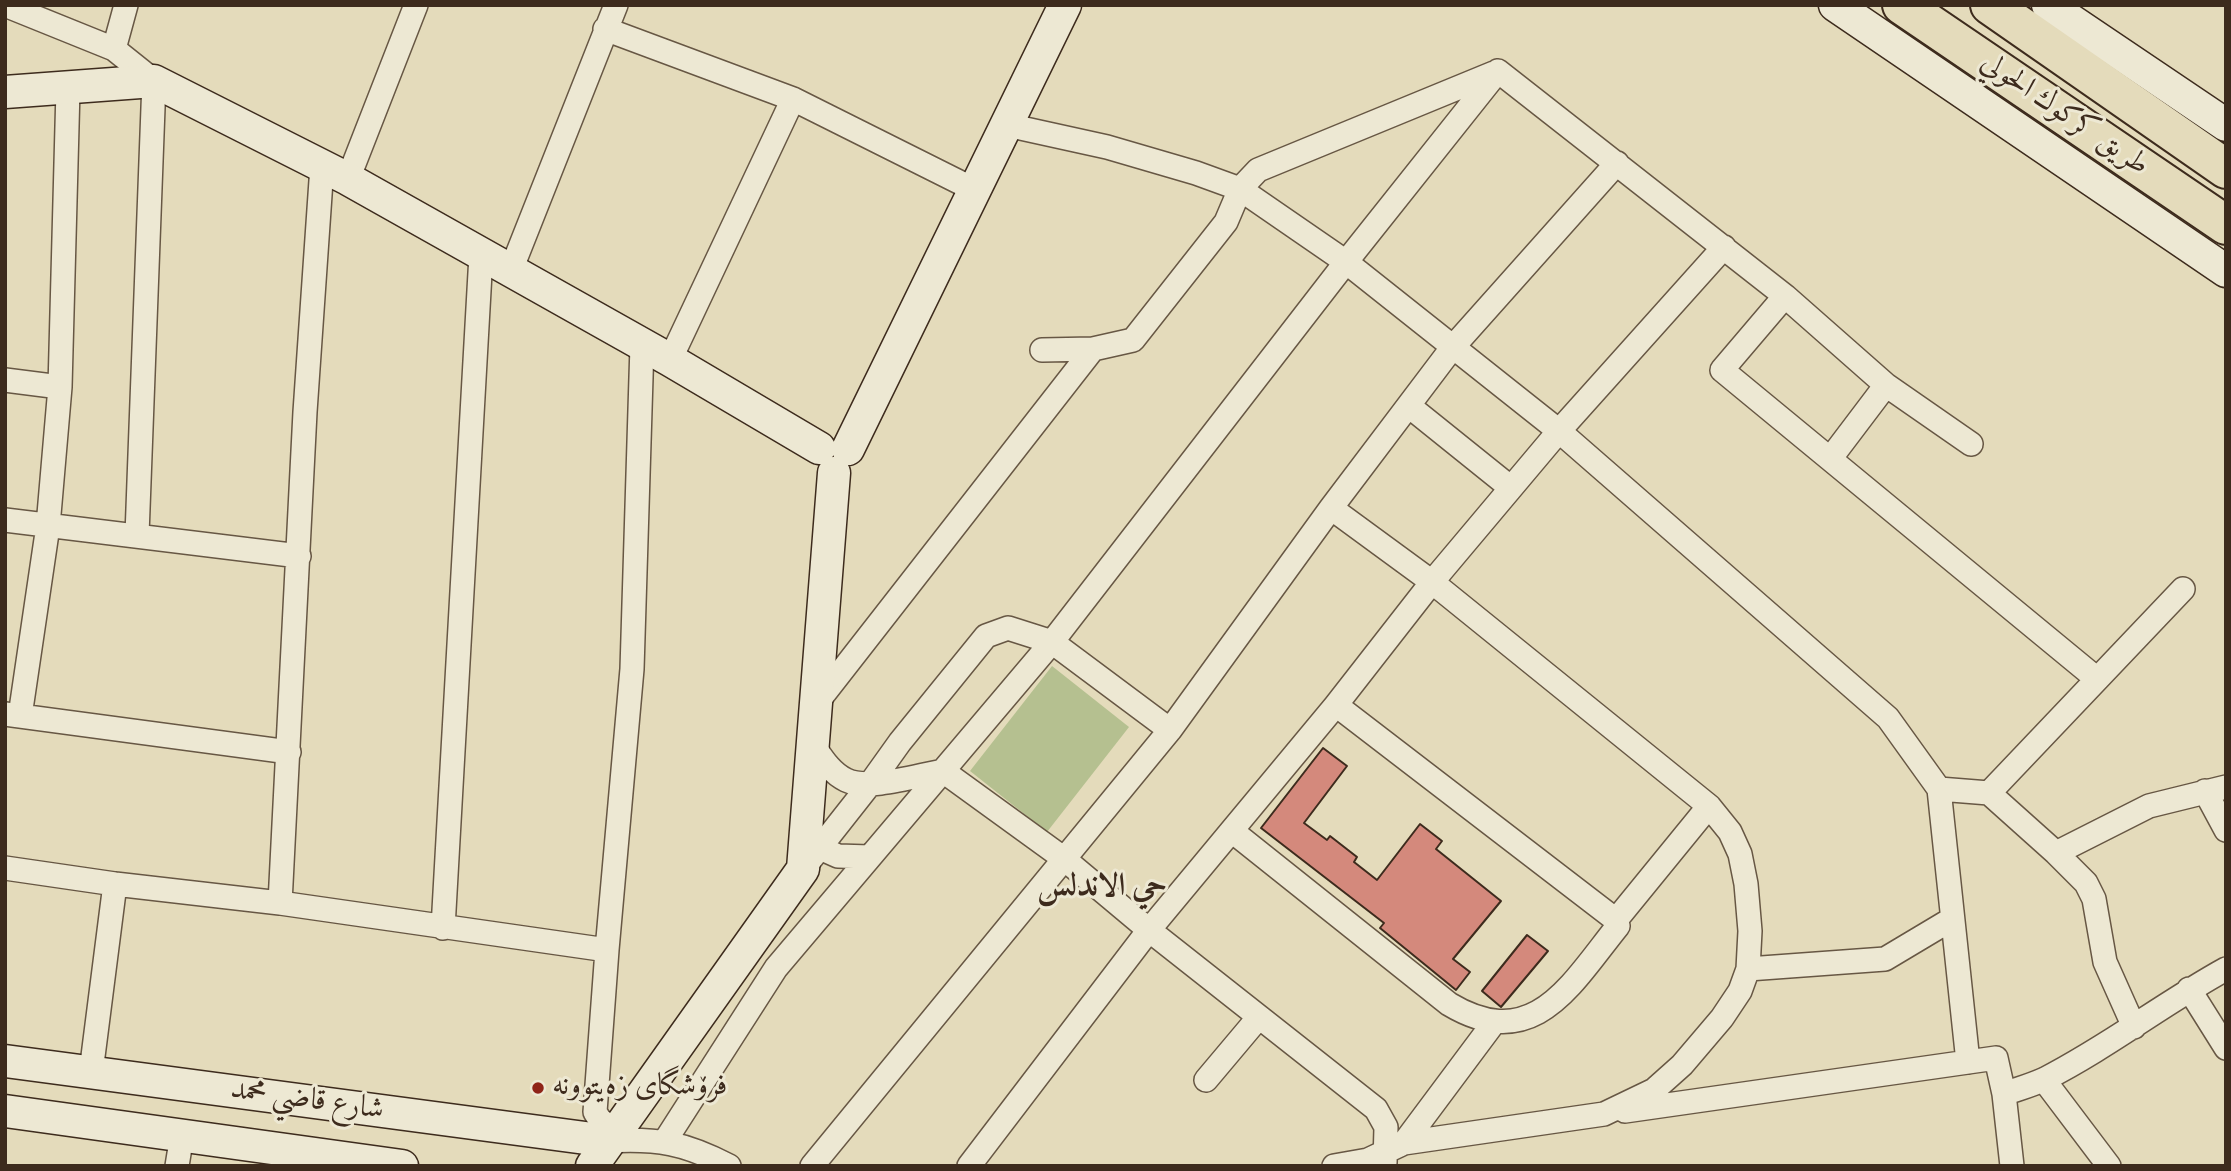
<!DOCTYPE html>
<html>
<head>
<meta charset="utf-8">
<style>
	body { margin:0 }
	#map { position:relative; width:2231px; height:1171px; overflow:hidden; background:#e4dbbb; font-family:"IM FELL Double Pica",serif }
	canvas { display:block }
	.frame { position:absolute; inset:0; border:7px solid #3d2b1d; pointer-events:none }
</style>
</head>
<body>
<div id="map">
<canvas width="2231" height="1171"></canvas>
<div class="frame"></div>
</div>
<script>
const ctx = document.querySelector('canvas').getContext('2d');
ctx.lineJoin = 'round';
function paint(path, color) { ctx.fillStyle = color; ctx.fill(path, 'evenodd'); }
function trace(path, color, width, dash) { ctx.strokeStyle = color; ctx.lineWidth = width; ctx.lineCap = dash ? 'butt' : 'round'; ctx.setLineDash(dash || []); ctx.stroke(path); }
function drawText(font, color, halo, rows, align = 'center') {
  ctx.font = font + ' "IM FELL Double Pica",Amiri,serif'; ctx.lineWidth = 6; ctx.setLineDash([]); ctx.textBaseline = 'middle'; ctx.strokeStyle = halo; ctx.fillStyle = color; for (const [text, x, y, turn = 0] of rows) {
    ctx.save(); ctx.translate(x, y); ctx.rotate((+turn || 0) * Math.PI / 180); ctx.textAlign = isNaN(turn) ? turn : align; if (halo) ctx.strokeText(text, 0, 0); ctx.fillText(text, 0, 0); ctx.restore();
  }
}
paint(new Path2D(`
	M1052,666L1129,727L1047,832L970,771Z`), '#b5c090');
const building = new Path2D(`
	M1323,748L1347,766L1304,823L1327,840L1330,836L1357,857L1354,862L1377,880L1420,824L1442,841L1436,849L1501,901L1453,959L1470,972L1456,990L1380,928L1384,923L1261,828Z
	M1527,935L1548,951L1501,1007L1482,991Z`);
paint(building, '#d4897c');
trace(building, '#3d2b1d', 2);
const street = new Path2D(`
	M5,5L114,49L154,81L137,535
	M605,29L793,99L975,190
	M114,49L126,5
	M1498,71L1785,296L1886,385L1971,444
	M1007,125L1107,147L1196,173L1240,189L1346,262L1559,431L1888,718L1939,789L1968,1062
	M348,179L416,5
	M511,270L616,5
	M1785,296L1722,370L2097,679
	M1042,350L1093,349
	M670,360L793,99
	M5,380L60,387
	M1409,406L1511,488
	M1830,459L1886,385
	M1331,508L1432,582L1709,806L1730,832L1740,854L1746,884L1750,931L1748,969L1740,991L1722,1018L1682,1065L1654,1090L1604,1114L1404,1143L1368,1160L1334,1166
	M5,520L299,556
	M816,704L1093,349L1133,340L1226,222L1240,189L1258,170L1494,73
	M5,714L289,752
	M20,716L48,526L60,387L68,89
	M813,745C822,758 831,773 846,780C869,791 918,775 943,771L1063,858L1149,930L1376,1109L1386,1127L1385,1163
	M1939,789L1989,793L2056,853L2086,883L2094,899L2105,962L2134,1027
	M2205,791L2226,830
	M1989,793L2183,589
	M1232,831L1449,1004C1534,1055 1571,984 1618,926L1616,920L1336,705
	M820,848L838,856L870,857
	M2056,853L2149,806L2226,787
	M5,868L115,884L280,903L607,950
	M803,869L870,784L900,742L986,636L1008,628L1052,642L1346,262L1498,71
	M280,903L305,412L322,166
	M1616,920L1709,806
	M443,928L481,255
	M1748,969L1885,959L1952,919
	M2189,989L2226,1048
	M91,1072L115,884
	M1206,1080L1259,1017
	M2044,1080L2109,1166
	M2004,1094C2018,1089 2032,1085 2045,1079C2108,1047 2164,1003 2226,969
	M1625,1111L1996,1058L2004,1094L2012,1166
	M616,1131L600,1120L595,1112L607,950L632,669L642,345
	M608,1141C657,1138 685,1143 729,1166
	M665,1141L776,968L1052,642L1170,730
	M1404,1143L1495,1021
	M177,1166L182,1135
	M812,1166L1170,730L1331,508L1452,348L1617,163
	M969,1166L1149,930L1336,705L1432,582L1559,431L1724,247`);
const secondary = new Path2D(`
	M1835,5L2226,271
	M2048,5L2226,125
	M5,92L154,81L348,179L670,360L819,448
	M848,449L1065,5
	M5,1061L608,1141
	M5,1111L402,1166
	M592,1166L803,869L834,473`);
const highway = new Path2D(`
	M1902,5L2226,225
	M1990,5L2226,169`);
trace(street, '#675744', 26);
trace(secondary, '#3d2b1d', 35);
trace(highway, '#3d2b1d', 42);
trace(street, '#ede8d3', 23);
trace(secondary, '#ede8d3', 32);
trace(highway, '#e4dbbb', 38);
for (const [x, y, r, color] of [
	[538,1088,7,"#8f2418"]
]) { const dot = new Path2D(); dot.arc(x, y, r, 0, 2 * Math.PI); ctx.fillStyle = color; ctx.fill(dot); trace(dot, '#ede8d3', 2.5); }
drawText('30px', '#3d2b1d', '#ede8d3', [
	["طريق كركوك الحولي",2064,115,34],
	["شارع قاضي محمد",307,1101,8]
]);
drawText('30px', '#3d2b1d', '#ede8d3', [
	["فرۆشگای زەیتوونە",552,1088]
], 'left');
drawText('bold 32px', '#3d2b1d', '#ede8d3', [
	["حي الاندلس",1102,888]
]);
</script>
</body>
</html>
